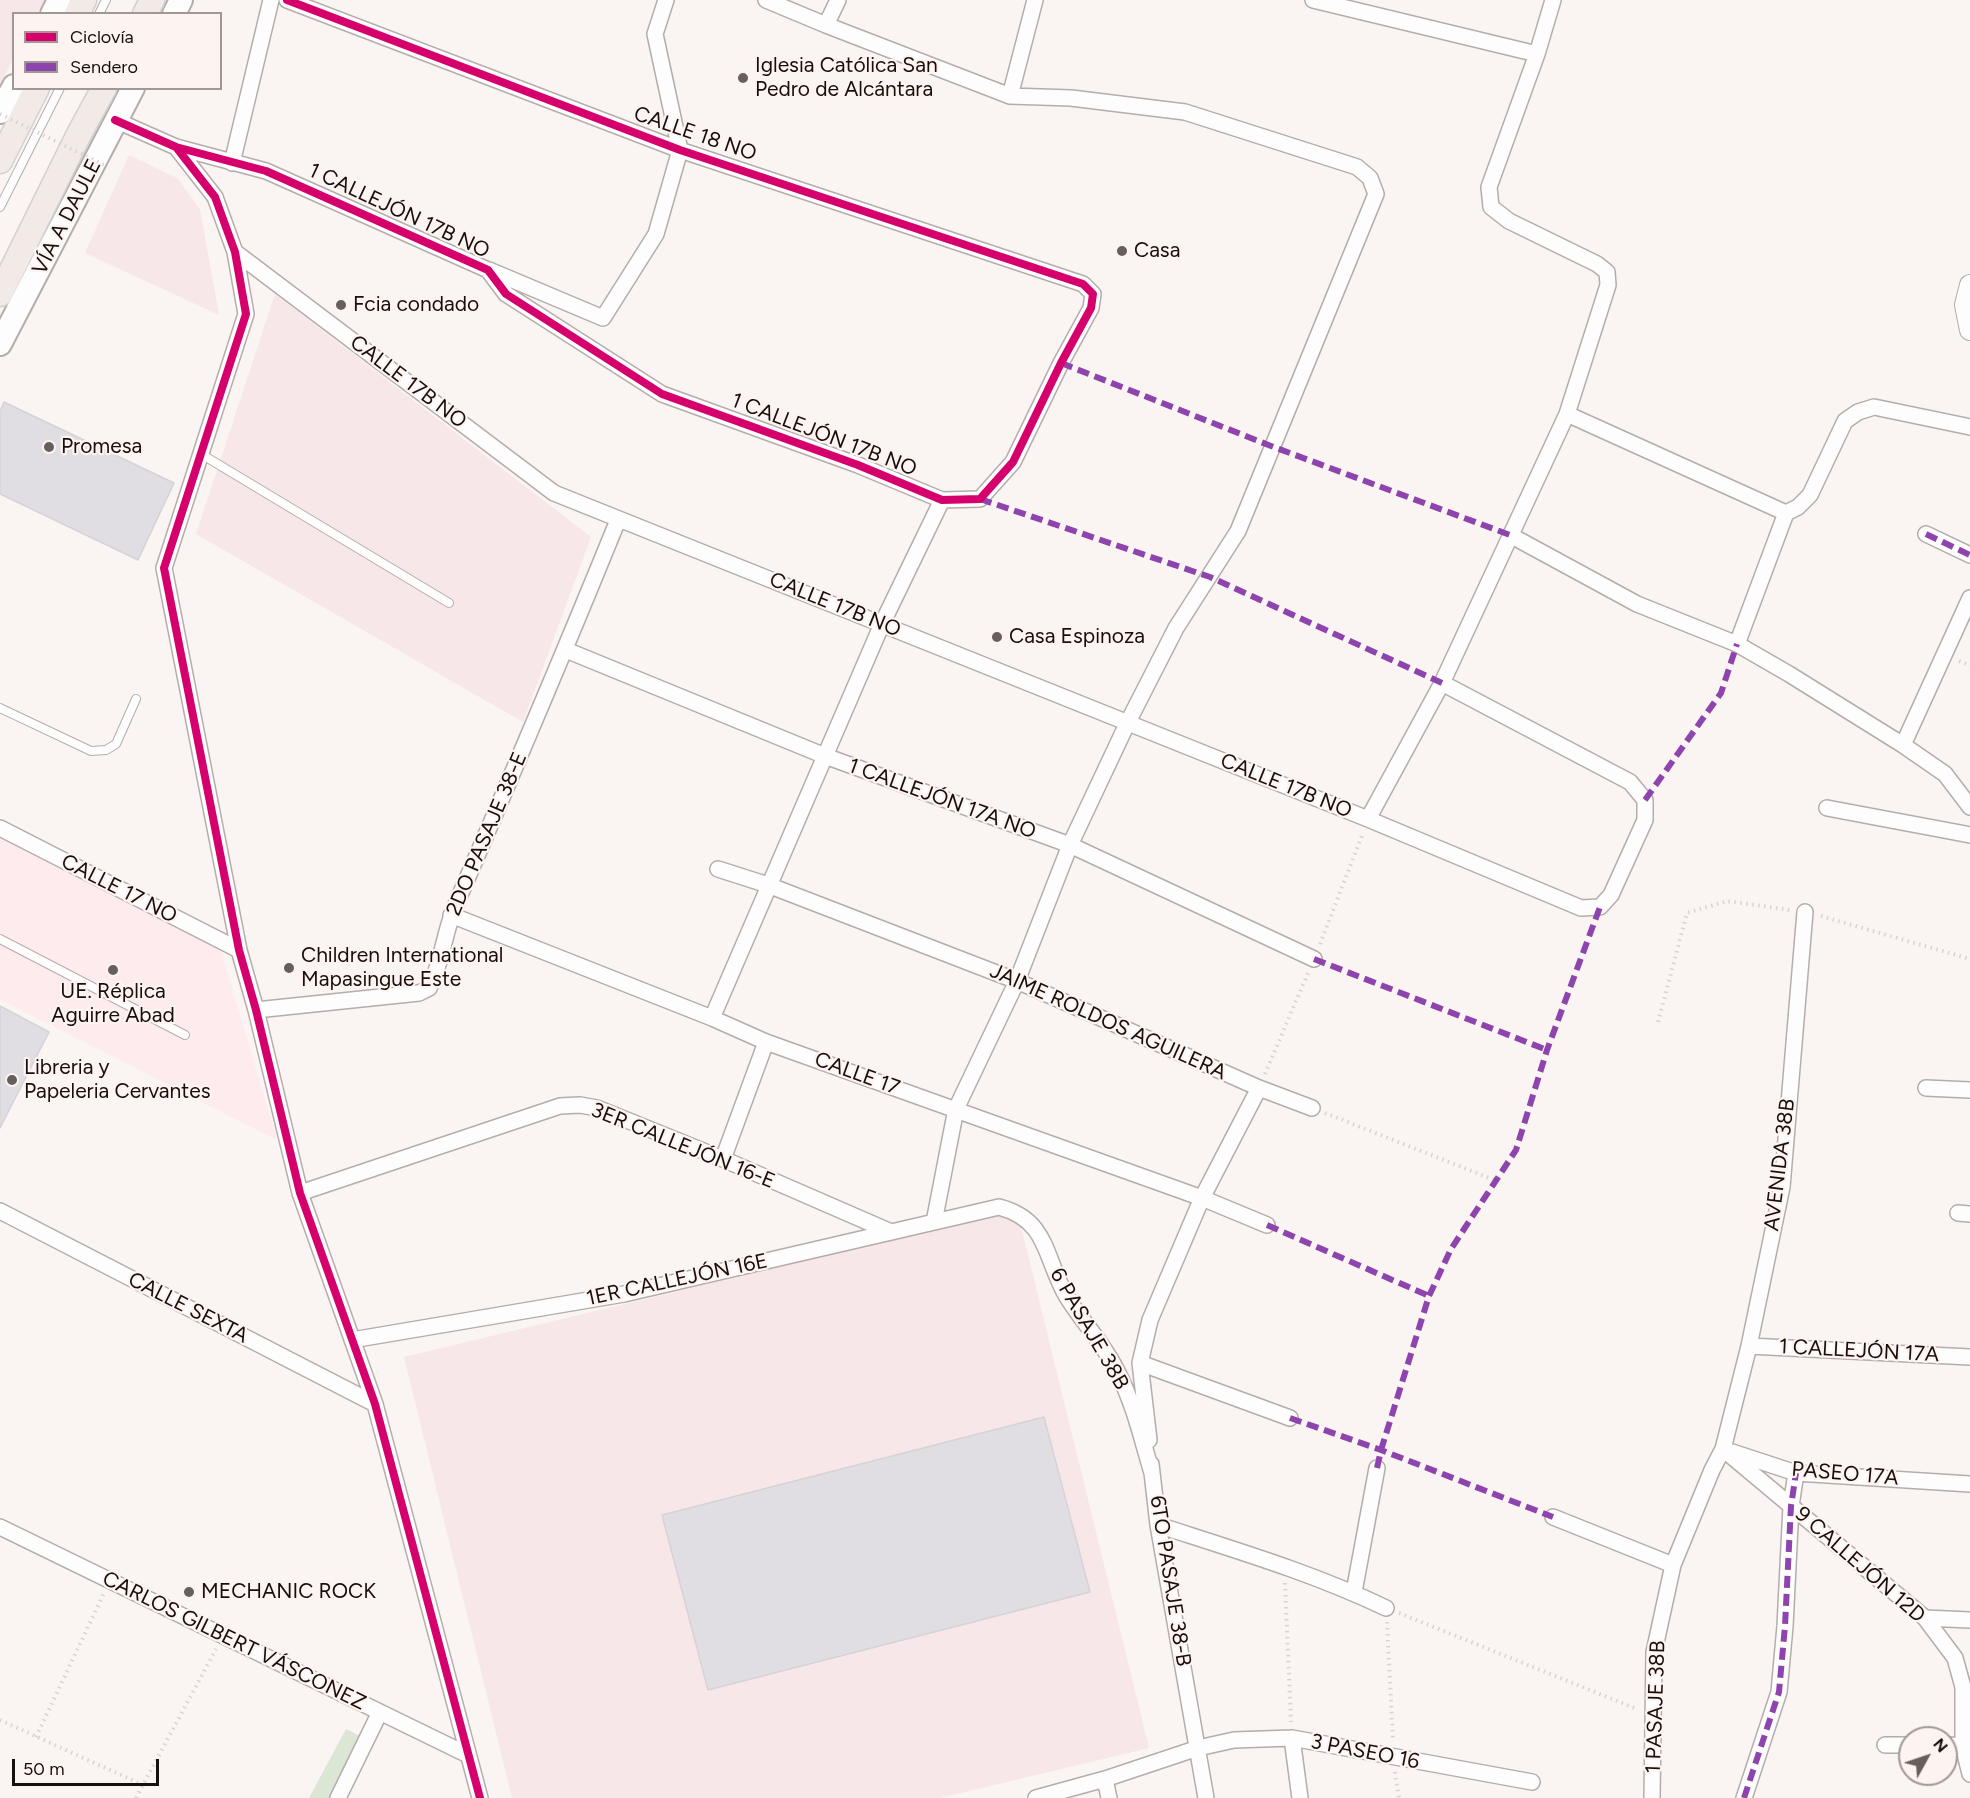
<!DOCTYPE html>
<html>
<head>
<meta charset="utf-8">
<style>
	body { margin:0 }
	#map { position:relative; width:1970px; height:1798px; overflow:hidden; background:#faf4f3; font-family:Figtree,sans-serif }
	canvas { display:block }
	.legend { position:absolute; left:12px; top:12px; width:210px; height:78px; box-sizing:border-box; background:#fdf3f0; border:2px solid #a19895; margin:0; padding:8px 10px; list-style:none; font-size:18px; color:#170f0c }
	.legend li { display:flex; align-items:center; gap:12px; height:30px }
	.legend b { width:30px; border:2px solid #a19895 }
	.north { position:absolute; left:1898px; top:1726px; width:60px; height:60px; box-sizing:border-box; background:#fdf3f0; border:2px solid #a19895; border-radius:50%; rotate:50deg; font-size:16px; font-weight:700; line-height:24px; text-align:center; color:#170f0c }
	.north::after { content:''; display:block; margin:auto; width:21px; height:27px; background:#665f5d; clip-path:polygon(50% 0,100% 100%,50% 72%,0 100%) }
	.scale { position:absolute; left:12px; top:1759px; width:147px; height:27px; box-sizing:border-box; border:3px solid #170f0c; border-top:0; padding-left:8px; font-size:18px; line-height:21px; white-space:nowrap; color:#170f0c; -webkit-text-stroke:4px #fdf3f0; paint-order:stroke }
</style>
</head>
<body>
<div id="map">
<canvas width="1970" height="1798"></canvas>
<ul class="legend">
<li><b style="height:8px;background:#d6006c"></b>Ciclovía</li>
<li><b style="height:8px;background:#8e44ad"></b>Sendero</li>
</ul>
<div class="north">N</div>
<div class="scale">50 m</div>
</div>
<script>
const ctx = document.querySelector('canvas').getContext('2d');
ctx.lineJoin = 'round';
function paint(path, color) { ctx.fillStyle = color; ctx.fill(path, 'evenodd'); }
function trace(path, color, width, dash) { ctx.strokeStyle = color; ctx.lineWidth = width; ctx.lineCap = dash ? 'butt' : 'round'; ctx.setLineDash(dash || []); ctx.stroke(path); }
function drawText(font, color, halo, rows, align = 'center') {
  ctx.font = font + ' Figtree,sans-serif'; ctx.lineWidth = 4.5; ctx.setLineDash([]); ctx.textBaseline = 'middle'; ctx.strokeStyle = halo; ctx.fillStyle = color; for (const [text, x, y, turn = 0] of rows) {
    ctx.save(); ctx.translate(x, y); ctx.rotate((+turn || 0) * Math.PI / 180); ctx.textAlign = isNaN(turn) ? turn : align; if (halo) ctx.strokeText(text, 0, 0); ctx.fillText(text, 0, 0); ctx.restore();
  }
}
paint(new Path2D(`
	M0,0H45L38,13L14,14L13,59L0,85Z
	M129,155L177,178L200,209L219,315L85,253Z
	M275,294L591,537L523,722L196,534Z
	M1017,1210L1149,1748L940,1798H512L404,1357Z`), '#f8e7e8');
paint(new Path2D(`
	M0,831L218,941L277,1140L0,999Z`), '#fdebee');
paint(new Path2D(`
	M346,1729L373,1743L345,1798H309Z`), '#dbe6d4');
const building = new Path2D(`
	M4,402L174,483L138,560L0,494V411Z
	M0,1006L49,1032L0,1128Z
	M1044,1417L1090,1592L708,1690L662,1515Z`);
paint(building, '#e0dde3');
trace(building, '#d6d3d7', 1.5);
const service = new Path2D(`
	M99,14L106,0
	M0,207L60,88
	M201,454L449,603
	M0,708L91,751L106,750L116,744L136,699
	M0,939L185,1035`);
const minor = new Path2D(`
	M766,0L826,25L838,0
	M1313,0L1537,54
	M826,25L1010,96L1071,98L1185,112L1357,167L1370,178L1376,194L1238,531L1176,628L1127,724L1070,845L1017,981L956,1109L934,1222
	M1010,96L1035,0
	M115,120L176,147L266,171L488,270L506,294L662,394L858,465L942,500L980,499L1013,462L1061,363L1091,308L1093,294L1083,284L680,150L287,0
	M176,147L215,197L235,252L246,314L164,568L239,950L256,1010L300,1193L375,1404L480,1798
	M232,163L271,0
	M235,252L554,493L1368,819L1581,908L1600,907L1611,895L1645,820V800L1630,782L1442,683
	M489,270L603,318L656,234L680,150L655,34L666,0
	M1567,414L1786,513
	M1926,534L1970,555
	M1510,535L1637,604L1737,644L1789,674L1903,745L1945,774L1970,807
	M1737,644L1786,513L1798,507L1810,495L1845,421L1858,412L1874,407L1970,427
	M566,650L825,756L1070,845L1314,959
	M1903,745L1970,598
	M1827,808L1970,835
	M1368,819L1442,683L1567,414L1608,285L1607,272L1597,264L1509,221L1491,207L1489,187L1537,54L1553,0
	M0,828L239,950
	M718,869L768,885L1017,981L1259,1088L1312,1108
	M451,915L712,1018L766,1042L1202,1198L1267,1225
	M256,1010L419,993L429,988C443,961 444,930 457,902C512,775 566,648 618,520
	M712,1018L882,624L942,500
	M1926,1088L1970,1090
	M723,1159L766,1042
	M300,1193L560,1106L580,1105L597,1108L723,1159L891,1232
	M0,1211L375,1404
	M1958,1213L1970,1214
	M352,1340L624,1294L999,1207C1049,1220 1044,1258 1067,1297C1083,1323 1105,1345 1118,1373C1134,1404 1142,1440 1152,1473
	M1749,1346L1970,1357
	M1140,1363L1290,1418
	M1149,1440L1140,1363L1150,1320L1202,1198L1259,1088
	M1723,1449L1925,1618L1955,1658L1963,1687V1746L1970,1774
	M1732,1452L1796,1473L1970,1484
	M1151,1464L1158,1525L1206,1798
	M1553,1517L1673,1565
	M1158,1525C1235,1550 1313,1573 1386,1608
	M0,1527L468,1755
	M1354,1592L1377,1468
	M1925,1618L1970,1620
	M1292,1738L1300,1798
	M1885,1745H1910
	M1946,1745L1970,1746
	M1105,1779L1109,1798
	M338,1798L380,1712
	M1036,1798L1105,1779L1198,1748L1234,1740L1292,1738L1532,1782
	M1652,1798L1654,1652L1673,1565L1712,1470L1723,1449L1749,1346L1782,1187L1805,912
	M1744,1798L1779,1692L1785,1626L1791,1506L1796,1473`);
const tertiary = new Path2D(`
	M1970,285L1965,305L1970,330`);
const secondary = new Path2D(`
	M52,14L59,0
	M174,14L181,0
	M0,112L14,86
	M0,344L133,88`);
const primary = new Path2D(`
	M77,14L84,0
	M145,14L152,0
	M0,161L37,88
	M0,294L79,134L104,88`);
trace(service, '#b4adab', 10);
trace(minor, '#b4adab', 18);
trace(tertiary, '#b4adab', 22);
trace(secondary, '#b4adab', 26);
trace(primary, '#d4d0cf', 27);
trace(new Path2D(`
	M1959,661L1970,666
	M1821,916L1970,959
	M1320,944L1363,833
	M1658,1022L1687,913L1727,901L1790,910
	M1265,1074L1308,973
	M1325,1113L1497,1181
	M1285,1583L1291,1722
	M1399,1613L1637,1709
	M1387,1622L1393,1741
	M0,1720L143,1785
	M36,1737L104,1593
	M1395,1772L1399,1798
	M136,1798L216,1649`), '#d6d5d4', 4, [1.5, 4.5]);
trace(service, '#fefdfd', 8);
trace(minor, '#fefdfd', 15);
trace(tertiary, '#fefdfd', 20);
trace(secondary, '#fefdfd', 22);
trace(primary, '#f2eae7', 24);
trace(new Path2D(`
	M0,114L106,166`), '#d6d5d4', 4, [1.5, 4.5]);
trace(new Path2D(`
	M1061,363L1271,446L1510,535
	M980,499L1210,577L1442,683
	M1926,534L1970,555
	M1645,800L1721,693L1737,644
	M1314,959L1547,1050
	M1267,1225L1429,1296
	M1290,1418L1381,1450L1553,1517
	M1377,1468L1381,1450L1429,1296L1451,1249L1516,1150L1547,1050L1600,907
	M1744,1798L1779,1692L1785,1626L1791,1506L1796,1473`), '#8e44ad', 6, [12, 6]);
trace(new Path2D(`
	M115,120L176,147L266,171L488,270L506,294L662,394L858,465L942,500L980,499L1013,462L1061,363L1091,308L1093,294L1083,284L680,150L287,0
	M176,147L215,197L235,252L246,314L164,568L239,950L256,1010L300,1193L375,1404L480,1798`), '#d6006c', 8);
for (const [x, y, r, color] of [
	[743,78,6,"#665f5d"],
	[1122,251,6,"#665f5d"],
	[341,305,6,"#665f5d"],
	[49,447,6,"#665f5d"],
	[997,637,6,"#665f5d"],
	[289,968,6,"#665f5d"],
	[113,970,6,"#665f5d"],
	[12,1080,6,"#665f5d"],
	[189,1592,6,"#665f5d"]
]) { const dot = new Path2D(); dot.arc(x, y, r, 0, 2 * Math.PI); ctx.fillStyle = color; ctx.fill(dot); trace(dot, '#fdf3f0', 2); }
drawText('21px', '#170f0c', '#fdf3f0', [
	["Iglesia Católica San",755,66],
	["Pedro de Alcántara",755,90],
	["Casa",1134,251],
	["Fcia condado",353,305],
	["Promesa",61,447],
	["Casa Espinoza",1009,637],
	["Children International",301,956],
	["Mapasingue Este",301,980],
	["UE. Réplica",113,992,"center"],
	["Aguirre Abad",113,1016,"center"],
	["Libreria y",24,1068],
	["Papeleria Cervantes",24,1092],
	["MECHANIC ROCK",201,1592]
], 'left');
drawText('21px', '#170f0c', '#fdf3f0', [
	["CALLE 18 NO",695,134,19],
	["1 CALLEJÓN 17B NO",399,211,25],
	["VÍA A DAULE",67,217,-63],
	["CALLE 17B NO",408,382,37],
	["1 CALLEJÓN 17B NO",824,435,21],
	["CALLE 17B NO",835,605,22],
	["CALLE 17B NO",1286,786,22],
	["1 CALLEJÓN 17A NO",942,799,20],
	["2DO PASAJE 38-E",487,834,-67],
	["CALLE 17 NO",119,889,27],
	["JAIME ROLDOS AGUILERA",1108,1022,24],
	["CALLE 17",857,1074,20],
	["3ER CALLEJÓN 16-E",683,1146,22],
	["AVENIDA 38B",1780,1165,-83],
	["1ER CALLEJÓN 16E",677,1280,-12],
	["CALLE SEXTA",188,1308,27],
	["6 PASAJE 38B",1089,1329,60],
	["1 CALLEJÓN 17A",1859,1351,3],
	["PASEO 17A",1845,1474,5],
	["9 CALLEJÓN 12D",1860,1565,41],
	["6TO PASAJE 38-B",1170,1581,81],
	["CARLOS GILBERT VÁSCONEZ",234,1641,26],
	["1 PASAJE 38B",1656,1707,-88],
	["3 PASEO 16",1365,1752,11]
]);
</script>
</body>
</html>
